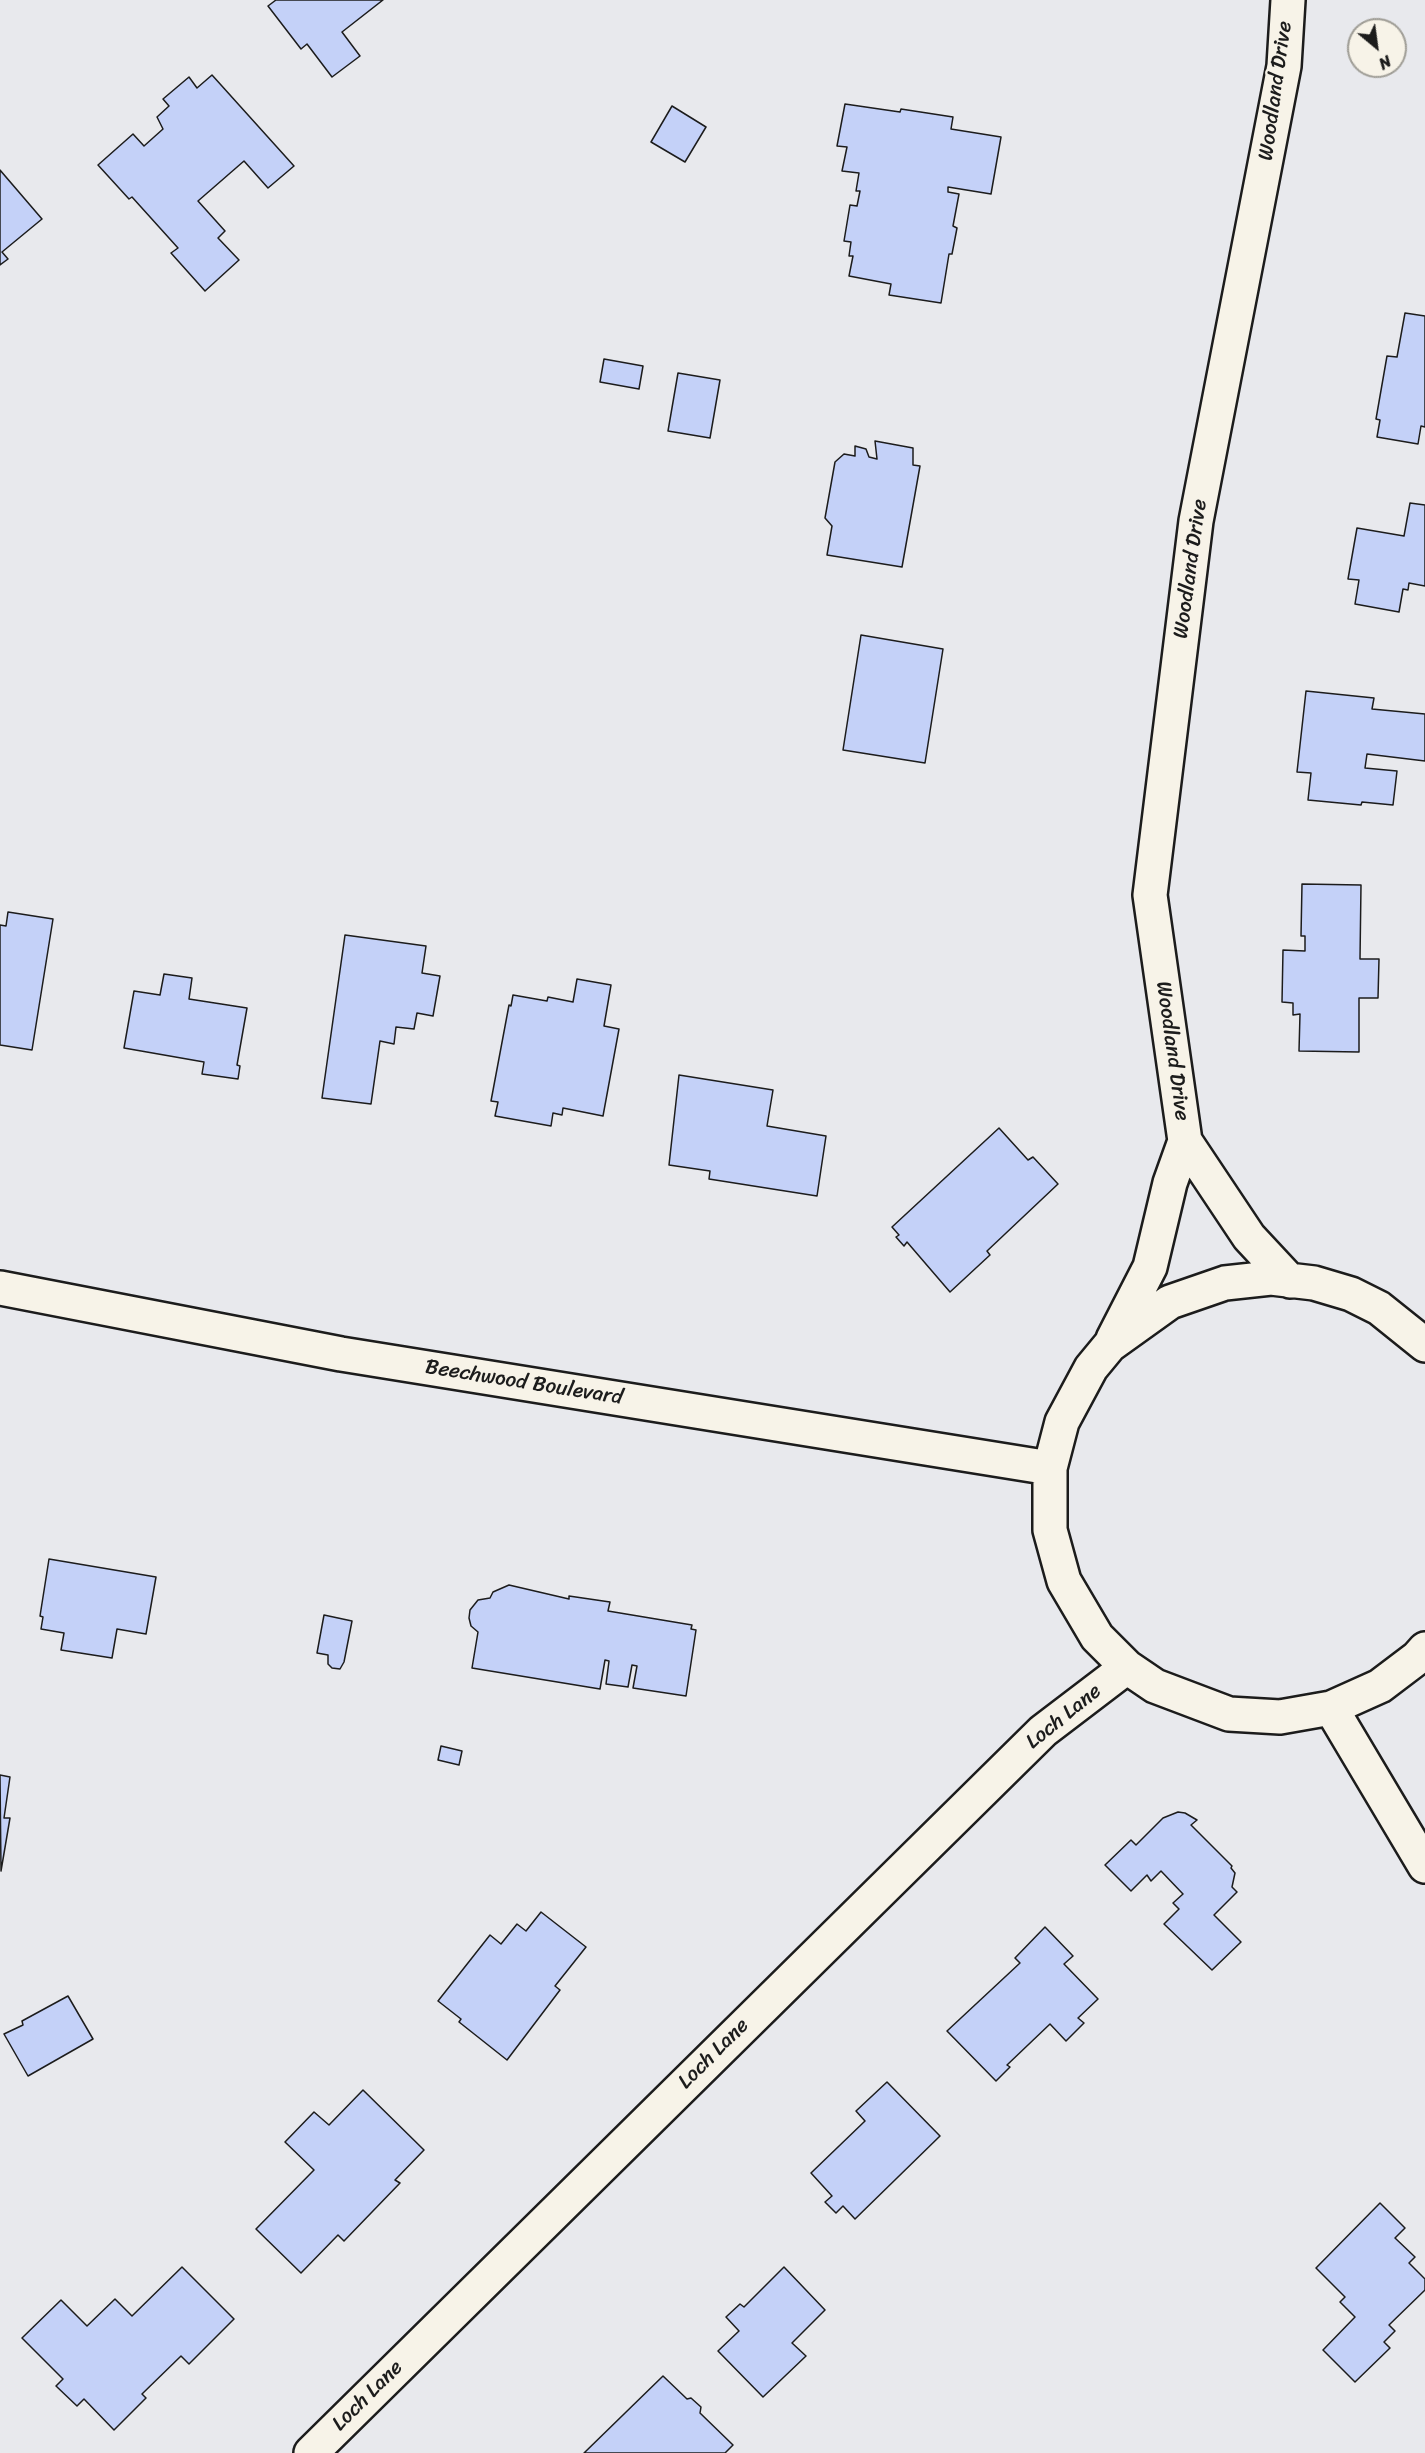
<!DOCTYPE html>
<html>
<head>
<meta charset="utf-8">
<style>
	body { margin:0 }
	#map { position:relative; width:1425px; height:2453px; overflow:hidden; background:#e8e9ed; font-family:Sriracha,sans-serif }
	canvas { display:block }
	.north { position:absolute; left:1347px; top:18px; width:60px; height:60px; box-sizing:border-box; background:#f7f3e8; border:2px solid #9f9d96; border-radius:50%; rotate:151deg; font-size:16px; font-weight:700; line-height:24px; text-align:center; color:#1c1c1c }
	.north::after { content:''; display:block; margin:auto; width:21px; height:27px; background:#1c1c1c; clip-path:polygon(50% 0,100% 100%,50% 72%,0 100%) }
</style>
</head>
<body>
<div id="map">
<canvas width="1425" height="2453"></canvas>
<div class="north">N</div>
</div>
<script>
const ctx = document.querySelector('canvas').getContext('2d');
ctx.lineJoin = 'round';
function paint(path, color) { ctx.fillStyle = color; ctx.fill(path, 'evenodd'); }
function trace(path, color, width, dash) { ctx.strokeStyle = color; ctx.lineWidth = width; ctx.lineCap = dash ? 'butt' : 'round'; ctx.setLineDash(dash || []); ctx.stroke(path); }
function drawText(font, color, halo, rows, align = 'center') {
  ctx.font = font + ' Sriracha,sans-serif'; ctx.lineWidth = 4.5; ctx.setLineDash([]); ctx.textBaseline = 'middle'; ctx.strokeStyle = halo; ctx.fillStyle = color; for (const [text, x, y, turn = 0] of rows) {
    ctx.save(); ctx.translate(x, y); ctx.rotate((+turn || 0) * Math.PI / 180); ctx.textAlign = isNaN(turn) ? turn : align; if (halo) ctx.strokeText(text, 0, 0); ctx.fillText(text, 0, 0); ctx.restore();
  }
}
const building = new Path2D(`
	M276,0H383L342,32L360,56L332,77L307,44L301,49L268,6Z
	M212,75L294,166L268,188L244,161L198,201L225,231L218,238L239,260L205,291L171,253L178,248L132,197L129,199L98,165L133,134L144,146L163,129L157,117L169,106L163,99L189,77L197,88Z
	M845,104L900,112L901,109L953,117L951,129L1001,137L991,194L948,187V192L959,194L953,226L957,228L952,254H949L941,303L889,295L891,284L849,276L853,256H849L851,242L844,241L850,205L857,206L860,191H856L859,173L842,171L847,147L837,146Z
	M672,106L706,127L685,162L651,142Z
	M0,170L42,219L2,252L8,259L0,265Z
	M1405,313L1425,316V427L1421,426L1418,444L1377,437L1380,420L1376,419L1387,356L1397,357Z
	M604,359L643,366L639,389L600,382Z
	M678,373L720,380L710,438L668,431Z
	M875,441L913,448V465L920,466L902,567L827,555L832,526L825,518L835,462L844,454L855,456V446L866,449L869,457L877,459Z
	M1410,503L1425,505V586L1409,583L1408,590L1403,589L1399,612L1355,604L1359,580L1348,579L1357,528L1404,536Z
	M861,635L943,649L925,763L843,750Z
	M1306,691L1374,698L1372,709L1425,714V761L1367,754L1365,768L1397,771L1393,805L1362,802L1361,805L1308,800L1311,773L1297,772Z
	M1302,884L1361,885L1360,959H1379L1378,998H1359V1052L1299,1051L1300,1014L1293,1015V1003L1282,1002L1283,950L1305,951V936H1301Z
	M8,912L53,919L32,1050L0,1045V925L6,926Z
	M345,935L426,946L422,973L440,976L433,1016L417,1013L414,1029L396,1027L394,1044L380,1041L371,1104L322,1098Z
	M164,974L192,978L189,999L247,1008L237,1065L240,1066L238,1079L202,1074L204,1062L124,1048L134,991L160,995Z
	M577,979L611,985L604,1026L619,1029L603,1116L563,1108L562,1115L553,1113L551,1126L495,1116L498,1102L491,1101L509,1005L511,1006L513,995L547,1001L548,997L573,1002Z
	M679,1075L773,1090L767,1126L826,1136L817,1196L709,1179L710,1171L669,1165Z
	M999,1128L1028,1160L1033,1157L1058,1184L987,1251L990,1255L950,1292L907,1242L904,1246L896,1237L899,1235L892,1227Z
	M49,1559L156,1577L146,1634L117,1629L112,1658L61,1650L64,1633L41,1629L43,1617L40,1616Z
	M509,1585L569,1599V1596L610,1602L608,1611L692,1625L691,1629L696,1630L686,1696L633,1688L637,1666L632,1665L628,1687L606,1684L609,1661L605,1660L600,1689L472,1668L478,1632L471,1626L469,1618L470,1610L478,1600L490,1598L493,1592Z
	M324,1615L352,1621L344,1662L340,1669L332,1668L328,1664V1655L317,1653Z
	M441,1746L462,1751L459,1765L438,1760Z
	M0,1775L10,1777L4,1818H10L1,1871Z
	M1178,1812L1185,1813L1197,1820L1191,1825L1232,1866L1231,1868L1235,1873L1232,1887L1237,1892L1214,1915L1241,1942L1212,1970L1164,1924L1179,1909L1173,1903L1183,1894L1161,1871L1151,1881L1147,1875L1131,1891L1105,1865L1131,1840L1136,1845L1163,1818Z
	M541,1912L586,1947L555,1986L560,1990L507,2060L459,2022L461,2019L438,2001L490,1935L501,1944L517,1924L526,1931Z
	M1045,1927L1073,1956L1064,1964L1098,1999L1078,2018L1084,2023L1066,2041L1050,2024L1007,2065L1010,2067L996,2081L947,2031L1020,1963L1015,1958Z
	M68,1996L93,2039L28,2076L4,2034L23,2025L22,2021Z
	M887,2082L940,2136L855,2219L843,2206L836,2213L825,2202L832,2196L811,2173L865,2121L856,2111Z
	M363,2090L424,2150L395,2180L400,2183L344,2241L338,2235L301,2273L256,2229L314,2170L285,2142L314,2112L329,2125Z
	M1380,2203L1405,2228L1395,2238L1415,2257L1409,2263L1425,2279V2290L1389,2325L1395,2331L1384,2342L1390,2348L1355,2382L1323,2350L1355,2317L1340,2302L1345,2297L1316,2268Z
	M182,2267L234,2319L189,2364L181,2356L142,2394L146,2398L114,2430L84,2399L77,2406L56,2386L63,2379L22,2338L61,2300L87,2326L115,2299L132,2316Z
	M784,2267L825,2310L792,2343L806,2356L763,2397L718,2351L739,2331L726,2317L740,2304L744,2307Z
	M663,2376L687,2399L691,2398L701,2407L700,2413L733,2445L725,2453H584Z`);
paint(building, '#c4d1f8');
trace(building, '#1c1c1c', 1.5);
const street = new Path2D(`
	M1288,0L1284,66L1196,521L1150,895L1185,1141L1249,1237L1290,1281
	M0,1288L341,1354L1050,1468
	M1113,1339L1150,1267L1170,1183L1185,1141
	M1425,1345L1379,1308L1351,1294L1314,1283L1271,1278L1225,1283L1170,1302L1110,1345L1091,1368L1062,1422L1050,1468V1530L1064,1581L1097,1637L1127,1667L1155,1686L1229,1714L1280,1717L1331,1708L1380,1686L1417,1658L1425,1649
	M1331,1708L1425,1866
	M311,2453L1043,1731L1127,1667`);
trace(street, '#1c1c1c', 38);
trace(street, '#f7f3e8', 33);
drawText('21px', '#1c1c1c', '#f7f3e8', [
	["Woodland Drive",1276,91,-82],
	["Woodland Drive",1191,569,-82],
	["Woodland Drive",1172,1051,82],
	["Beechwood Boulevard",524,1383,9],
	["Loch Lane",1064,1717,-39],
	["Loch Lane",714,2054,-45],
	["Loch Lane",368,2396,-45]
]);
</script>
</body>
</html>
